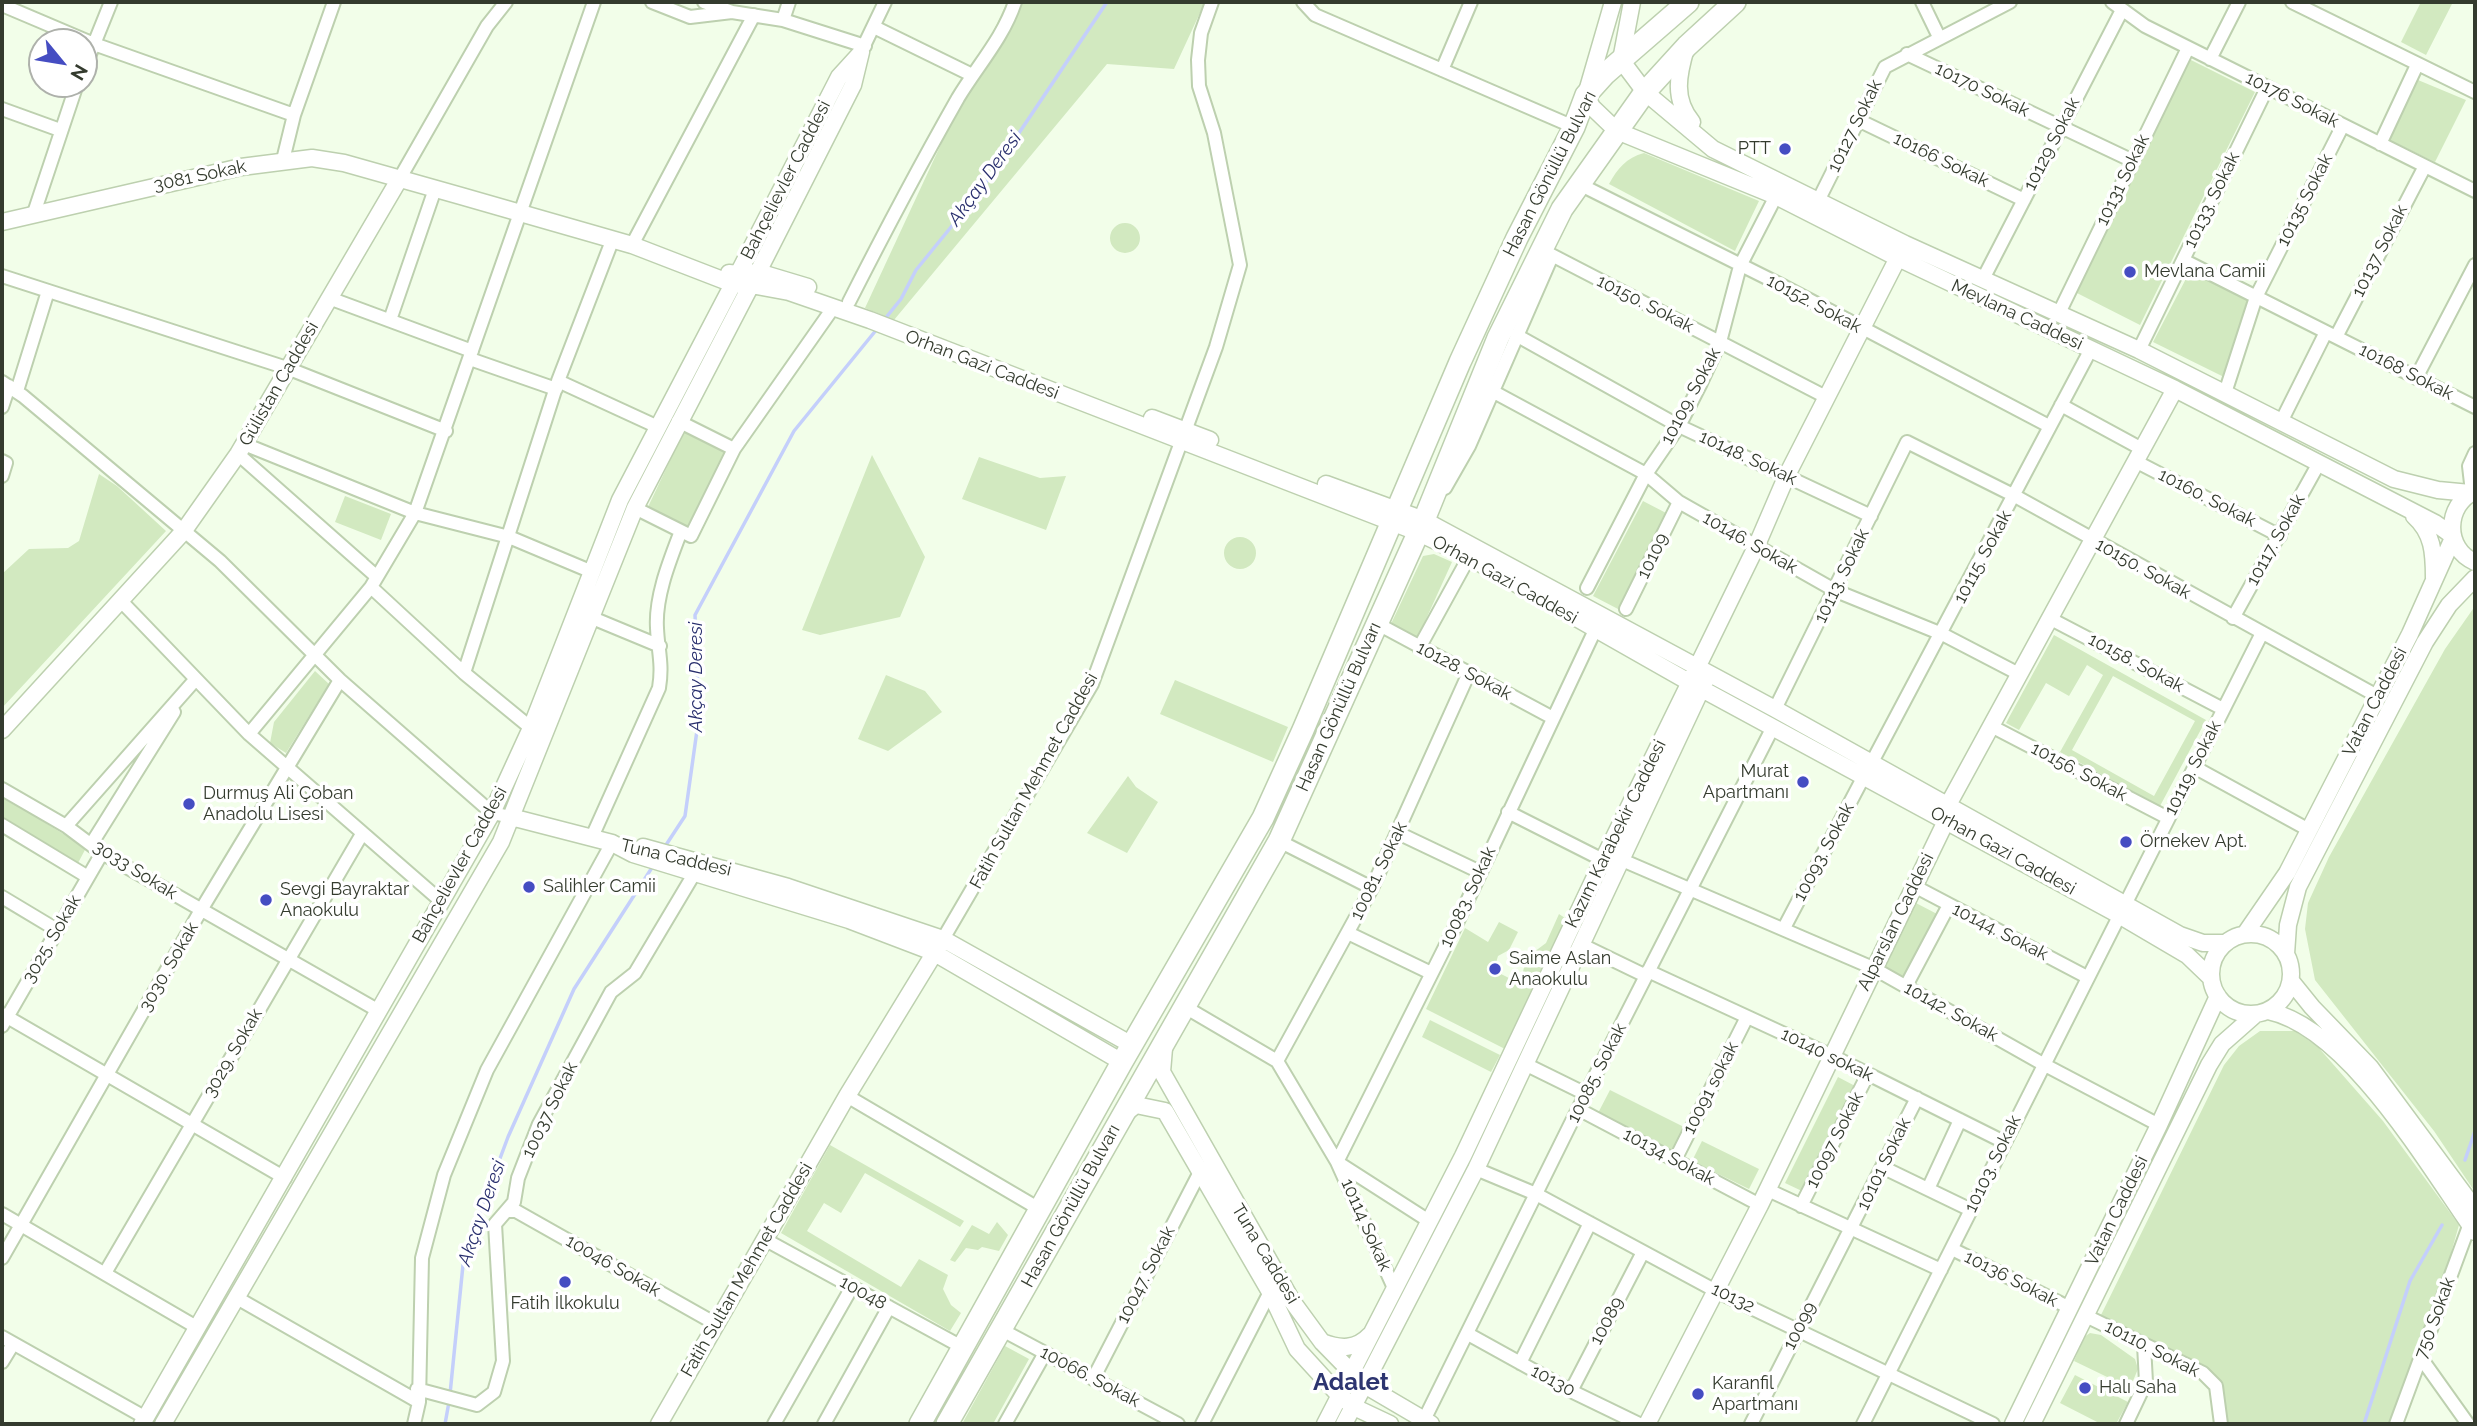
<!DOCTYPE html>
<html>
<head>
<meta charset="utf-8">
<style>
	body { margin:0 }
	#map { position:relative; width:2477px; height:1426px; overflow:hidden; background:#f2fee9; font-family:Raleway,sans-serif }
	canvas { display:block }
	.frame { position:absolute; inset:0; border:4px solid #343b2e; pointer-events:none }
	.north { position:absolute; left:28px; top:28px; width:70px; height:70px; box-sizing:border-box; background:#fff; border:2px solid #aeb1ab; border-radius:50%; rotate:120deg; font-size:19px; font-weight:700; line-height:28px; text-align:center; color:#343b2e }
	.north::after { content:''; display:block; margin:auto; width:24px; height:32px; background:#454dc2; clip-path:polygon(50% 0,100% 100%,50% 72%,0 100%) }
</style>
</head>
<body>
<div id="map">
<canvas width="2477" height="1426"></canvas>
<div class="frame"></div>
<div class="north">N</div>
</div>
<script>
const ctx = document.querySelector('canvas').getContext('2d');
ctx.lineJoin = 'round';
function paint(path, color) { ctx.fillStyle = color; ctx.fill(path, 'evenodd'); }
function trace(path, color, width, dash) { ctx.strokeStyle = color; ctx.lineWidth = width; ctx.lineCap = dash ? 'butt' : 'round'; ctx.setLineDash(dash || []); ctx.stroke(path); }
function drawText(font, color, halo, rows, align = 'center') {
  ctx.font = font + ' Raleway,sans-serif'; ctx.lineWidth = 7; ctx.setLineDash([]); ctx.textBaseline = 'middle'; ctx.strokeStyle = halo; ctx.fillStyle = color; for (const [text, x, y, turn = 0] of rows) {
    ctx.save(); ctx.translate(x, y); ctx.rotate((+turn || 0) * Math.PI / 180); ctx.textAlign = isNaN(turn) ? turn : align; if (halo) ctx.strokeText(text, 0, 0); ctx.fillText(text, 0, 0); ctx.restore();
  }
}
paint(new Path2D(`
	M1007,2H1205L1174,69L1107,64L894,320L865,308Z
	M2421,2H2453L2426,55L2401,42Z
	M2189,59L2255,92L2140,325L2073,291Z
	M2418,80L2466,100L2435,162L2389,140Z
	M1644,153L1759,201L1735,251L1609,184C1618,168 1626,158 1644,153Z
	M1110 238a15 15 0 1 1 30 0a15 15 0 1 1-30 0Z
	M2190,271L2248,299L2224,377L2153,342Z
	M684,431L728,453L691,528L648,507Z
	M872,455L925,557L900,617L820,635L802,630Z
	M979,457L1040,478L1066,476L1046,530L962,499Z
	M99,474L117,486L166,531L2,708V574L29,549L68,548L79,541Z
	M345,496L391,514L381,540L335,522Z
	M1643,501L1668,514L1618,609L1593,596Z
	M1224 553a16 16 0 1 1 32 0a16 16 0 1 1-32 0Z
	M1434,554L1452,562L1417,639L1390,626L1423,556Z
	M2475,606V1184L2473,1189L2434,1131L2315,980L2305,929L2308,903L2329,857L2445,649Z
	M2054,635L2206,720L2160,806L2060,752L2103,675L2087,665L2069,696L2046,683L2019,730L2006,723ZM2113,676L2195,721L2154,796L2072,750Z
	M315,671L329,684L286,753L270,743L274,722Z
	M886,675L925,691L942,712L888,751L858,739Z
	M1175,680L1288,727L1273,762L1160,714Z
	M1128,776L1136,787L1158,802L1127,853L1087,833Z
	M2,796L86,848L78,863L2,817Z
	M1914,902L1939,915L1905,977L1885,968Z
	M1559,914L1568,920L1507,1050L1426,1009L1465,928L1488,942L1499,922L1518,932L1509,950L1498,956L1495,966L1499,973L1511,979L1523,972L1526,958L1546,943Z
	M1430,1020L1500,1055L1491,1072L1422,1037Z
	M2260,1031H2295L2318,1047L2383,1121L2459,1225L2421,1358L2396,1424H2221L2216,1386L2203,1373L2101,1315L2224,1065L2239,1046Z
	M1838,1077L1857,1087L1804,1192L1785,1183Z
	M1610,1090L1684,1127L1671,1152L1597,1115Z
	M1702,1141L1759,1169L1749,1189L1692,1161Z
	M830,1145L964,1221L960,1227L865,1173L841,1213L824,1203L807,1231L901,1287L919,1259L948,1275L943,1289L951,1305L961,1313L950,1331L781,1233Z
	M997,1222L1008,1235L999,1251L982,1247L978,1250L966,1248L955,1262L950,1260L972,1225L989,1234Z
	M2090,1333L2101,1335L2135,1359L2138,1369L2130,1388L2074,1361L2084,1337Z
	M1005,1346L1029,1359L993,1424H962Z
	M2075,1375L2128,1402L2116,1424H2101L2060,1403Z`), '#d2e9c0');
trace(new Path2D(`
	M884,320L901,299L916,270L978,194L1107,2
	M664,848L685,816L699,716L695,615L794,431L877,329
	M2465,1160L2475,1131
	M450,1394L464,1255L508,1137L574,989L653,866
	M445,1424L449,1402
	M2364,1424L2410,1281L2442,1225`), '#c4cffb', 3.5);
const minor = new Path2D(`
	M652,2L690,17L732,12
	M704,2L732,12L783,20L865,46
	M1303,2L1315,15L1574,127
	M1922,2L1939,37
	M2112,2L2145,26L2475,191
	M2292,2L2475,92
	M2,5L94,44L294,115
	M783,20L789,2
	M874,27L972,75
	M861,52L885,2
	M1907,54L2133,161
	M2210,59L2239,2
	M84,69L111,2
	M1442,70L1471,2
	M2,109L60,130
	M1858,120L2024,200
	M2380,144L2417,65
	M283,160L294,115L334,2
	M400,178L487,26L506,2
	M1579,184L1781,285L2049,426
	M1819,199L1885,67L2010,2
	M34,213L77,84
	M632,245L754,15
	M1540,249L1826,397
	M2183,260L2475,407
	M2,276L287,368L446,431
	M1983,279L2122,10
	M329,298L472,351
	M849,302C884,233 920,165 958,98C978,65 1003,38 1015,2
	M2059,313L2188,48
	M390,320L435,189
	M1516,335L1679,426L1871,516
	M2336,337L2425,166
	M2139,350L2267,88
	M470,359L556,389
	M2416,378L2475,265
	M558,381L658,427
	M2,382L23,396L220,561L340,680L492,813L511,817
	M17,391L48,291
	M1492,391L1646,474L1679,502L1836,591L1942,634L2019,674
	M2225,393L2256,297L2343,125
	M2061,405L2142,449
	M2,407L9,386
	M678,421L734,449L833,308
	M2281,422L2326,332
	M244,444L415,513L509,537L590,571
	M238,454L377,577
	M2,461L6,463L2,476
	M2135,461L2280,536
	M1445,488L1469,446L1552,256
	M2472,492L2469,466L2475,453
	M635,508L691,536L734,449
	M371,587L464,673L531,728
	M1587,588L1646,474L1679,426L1701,383L1720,342L1740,266L1776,196
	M121,601L249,734L442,902
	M1626,609L1679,502
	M590,617L660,646
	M2049,618L2223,709
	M2233,618L2319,463
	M1376,623L1553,718
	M1419,648L1469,557
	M464,673L558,381L612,241
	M1775,709L1907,442L2015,496L2379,697
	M1991,726L2168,818
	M249,734L371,587L415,513L594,2
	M1871,764L2091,349
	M2194,767L2309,830
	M2,789L66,826L102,853L379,1011
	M1508,812L1603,860
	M2,825L88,877
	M66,826L195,680
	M1398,833L1480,872
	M592,837L659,688C663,664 658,651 657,628C655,596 670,560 681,531
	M1279,841L1372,888
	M92,843L174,712
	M1622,860L1873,968L2043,1064L2159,1125
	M1914,886L2087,977
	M2,897L57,930
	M1784,928L1864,776
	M1348,933L1431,973
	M943,939L1092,684L1216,347L1240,265L1214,133L1199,86L1198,60L1201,33L1212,2
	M1582,945L1646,976
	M1648,971L1832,1056L2004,1142
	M1906,986L1949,905
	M1185,1007L1277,1061L1337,1162L1429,1221
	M2,1014L285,1178
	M2,1026L102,853
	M1277,1061L1372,888L1468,675
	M1525,1064L1586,1094
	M847,1096L1041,1210
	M1578,1109L1760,1205
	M1675,1160L1747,1017
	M1882,1167L1971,1210
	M1476,1169L1536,1194L1716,1291L1993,1424
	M1928,1189L1960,1120
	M1768,1190L1941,1270
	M1801,1206L1868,1074
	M510,1211H516L716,1324
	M2,1214L198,1328
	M764,1239L962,1347
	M1952,1249L2070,1308
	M2,1258L201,910L340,680
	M105,1273L362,834
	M1394,1288L1337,1162L1455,927L1595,630
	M237,1298L419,1402
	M2086,1316L2203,1373L2216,1386L2221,1424
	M1002,1330L1178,1424
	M1468,1334L1571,1391L1639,1424
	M2,1337L146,1418
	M2421,1358L2468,1424
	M2,1362L13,1344
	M1520,1363L1590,1223
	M1093,1379L1200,1172
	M417,1389L477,1405L494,1392L503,1361L495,1224L514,1202L518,1178L539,1124L611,992L635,973L694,874
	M1571,1391L1643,1252
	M1424,1420L1570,1125L1773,727
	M414,1424L419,1402L422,1258L444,1175L487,1070L612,843
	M774,1424L852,1287
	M824,1424L889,1307
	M1005,1424L1045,1353
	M1202,1424L1270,1292
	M1751,1424L1917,1098
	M1863,1424L2262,633
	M2126,1424L2146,1382L2144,1345
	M2396,1424L2472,1218`);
const tertiary = new Path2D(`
	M1613,2L1586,95L1592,107L1617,131L1776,196L1898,258L2175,389L2435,523L2453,536
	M1632,2L1621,60L1645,92L1713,149L1905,244L2139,350L2394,479L2438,490L2470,493
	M1686,48C1678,75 1673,99 1692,122
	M2,222L241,167L312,158L344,163L461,196L632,245L733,284L751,285L758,272L738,274L733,284L620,500L531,728L492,813L142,1424
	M729,273L738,274L839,77L860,54
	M808,287L758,272L853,85L861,52
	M1152,418L1210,440
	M1326,484L1424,520L1775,709L2180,935L2203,943H2226
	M2475,491C2445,505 2444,549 2475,562
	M2414,516C2433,533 2434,553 2434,578
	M2,730L183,532L238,454L400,178
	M511,817L612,843L633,854L849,920L933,952L1122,1062
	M643,847L788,887L943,939L1132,1045
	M2245,934L2287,873L2410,634L2453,538
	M2211 974a40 40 0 1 1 80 0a40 40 0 1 1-80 0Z
	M2286,954L2288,925L2298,887L2425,642L2449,605L2475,578
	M2291,981L2312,1007L2370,1067L2475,1209
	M2268,1011C2349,1028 2428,1166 2475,1232
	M1164,1048L1162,1072L1292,1301L1322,1342L1363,1384L1431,1424
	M1123,1115L1136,1105L1165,1111L1270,1292L1297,1349L1339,1395L1354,1407L1390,1424
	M1322,1342C1340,1349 1356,1350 1370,1335
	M163,1424L501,842L635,508L751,285L789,292L870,320L1417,532L1469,557L1689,682L2119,915L2187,955L2211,978
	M659,1424L847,1096L943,939
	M1325,1424L1463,1156L1603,860L1756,547L1787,475L1905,244
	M1344,1424L1476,1169L1705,681
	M1647,1424L1760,1205L1947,819L1948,805L2175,389
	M2013,1424L2159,1125L2218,996
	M2032,1424L2209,1065L2222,1044L2256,1014`);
const primary = new Path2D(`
	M920,1424L1122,1062L1263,818L1303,730L1460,362L1517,238L1574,127L1586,95L1605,74L1688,2
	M947,1424L1279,841L1424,520L1498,338L1562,209L1645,92L1687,46L1735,2`);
trace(minor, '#bdd0af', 16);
trace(tertiary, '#bdd0af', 19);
trace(primary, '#bdd0af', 24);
trace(minor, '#fff', 12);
trace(tertiary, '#fff', 16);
trace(primary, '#fff', 21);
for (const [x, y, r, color] of [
	[1785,149,7,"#454dc2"],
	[2130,272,7,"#454dc2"],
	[1803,782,7,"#454dc2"],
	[189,804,7,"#454dc2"],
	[2126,842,7,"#454dc2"],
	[529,887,7,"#454dc2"],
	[266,900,7,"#454dc2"],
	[1495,969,7,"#454dc2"],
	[565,1282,7,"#454dc2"],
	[2085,1388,7,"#454dc2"],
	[1698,1394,7,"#454dc2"]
]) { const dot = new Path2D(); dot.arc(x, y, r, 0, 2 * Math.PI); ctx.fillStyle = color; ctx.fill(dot); trace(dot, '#fff', 2.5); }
drawText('18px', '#343b2e', '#fff', [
	["10170 Sokak",1982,90,26],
	["10176 Sokak",2292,100,27],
	["10127 Sokak",1855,126,-64],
	["10129 Sokak",2052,144,-63],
	["10166 Sokak",1941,160,26],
	["Hasan Gönüllü Bulvarı",1550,174,-63],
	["3081 Sokak",200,176,-12],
	["Bahçelievler Caddesi",786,180,-63],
	["10131 Sokak",2123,180,-64],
	["10133. Sokak",2212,200,-64],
	["10135 Sokak",2305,200,-63],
	["10137 Sokak",2380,251,-63],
	["10150. Sokak",1645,304,27],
	["10152. Sokak",1814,304,28],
	["Mevlana Caddesi",2017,315,25],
	["Orhan Gazi Caddesi",982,365,21],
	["10168 Sokak",2406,372,27],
	["Gülistan Caddesi",279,384,-60],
	["10109. Sokak",1691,396,-62],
	["10148. Sokak",1748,458,25],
	["10160. Sokak",2207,498,27],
	["10117. Sokak",2276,540,-61],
	["10146. Sokak",1750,543,30],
	["10109",1653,556,-64],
	["10115. Sokak",1983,557,-62],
	["10150. Sokak",2143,569,29],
	["10113. Sokak",1842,576,-64],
	["Orhan Gazi Caddesi",1505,580,29],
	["10158. Sokak",2136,663,28],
	["10128. Sokak",1464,671,28],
	["Vatan Caddesi",2375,702,-63],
	["Hasan Gönüllü Bulvarı",1339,707,-66],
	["10119. Sokak",2193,768,-63],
	["10156. Sokak",2079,772,28],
	["Fatih Sultan Mehmet Caddesi",1034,781,-61],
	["Kazım Karabekir Caddesi",1616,834,-64],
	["Orhan Gazi Caddesi",2003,851,29],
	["10093. Sokak",1824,852,-62],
	["Tuna Caddesi",676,858,13],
	["Bahçelievler Caddesi",460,865,-61],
	["3033 Sokak",135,870,32],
	["10081. Sokak",1379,871,-64],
	["10083. Sokak",1468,897,-65],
	["Alparslan Caddesi",1896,922,-64],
	["10144. Sokak",2000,932,27],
	["3025. Sokak",52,939,-60],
	["3030. Sokak",169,967,-60],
	["10142. Sokak",1951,1012,29],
	["3029. Sokak",233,1053,-60],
	["10140 sokak",1827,1055,26],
	["10085. Sokak",1597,1073,-63],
	["10091 sokak",1711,1088,-63],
	["10037 Sokak",550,1110,-64],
	["10097 Sokak",1835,1140,-63],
	["10134 Sokak",1669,1157,28],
	["10101 Sokak",1884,1164,-64],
	["10103. Sokak",1993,1164,-64],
	["Hasan Gönüllü Bulvarı",1071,1206,-61],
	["Vatan Caddesi",2117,1211,-64],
	["10114 Sokak",1366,1225,66],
	["Tuna Caddesi",1265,1254,59],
	["10046 Sokak",613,1266,30],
	["Fatih Sultan Mehmet Caddesi",747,1270,-60],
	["10047. Sokak",1146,1275,-63],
	["10136 Sokak",2011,1279,27],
	["10048",863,1293,29],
	["10132",1733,1298,26],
	["750 Sokak",2435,1318,-70],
	["10089",1607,1321,-62],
	["10099",1800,1326,-63],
	["10110. Sokak",2152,1349,27],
	["10066. Sokak",1090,1377,28],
	["10130",1553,1381,28]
]);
drawText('18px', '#343b2e', '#fff', [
	["PTT",1771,149,"right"],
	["Mevlana Camii",2144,272],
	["Murat",1789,772,"right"],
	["Apartmanı",1789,793,"right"],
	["Durmuş Ali Çoban",203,794],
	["Anadolu Lisesi",203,815],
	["Örnekev Apt.",2140,842],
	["Salihler Camii",543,887],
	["Sevgi Bayraktar",280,890],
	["Anaokulu",280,911],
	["Saime Aslan",1509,959],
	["Anaokulu",1509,980],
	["Fatih İlkokulu",565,1304,"center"],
	["Karanfil",1712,1384],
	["Apartmanı",1712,1405],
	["Halı Saha",2099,1388]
], 'left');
drawText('italic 19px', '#282e6d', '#fff', [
	["Akçay Deresi",985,179,-54],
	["Akçay Deresi",696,677,-90],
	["Akçay Deresi",482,1213,-71]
]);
drawText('bold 24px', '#2d3570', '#fff', [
	["Adalet",1351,1383]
]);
</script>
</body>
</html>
